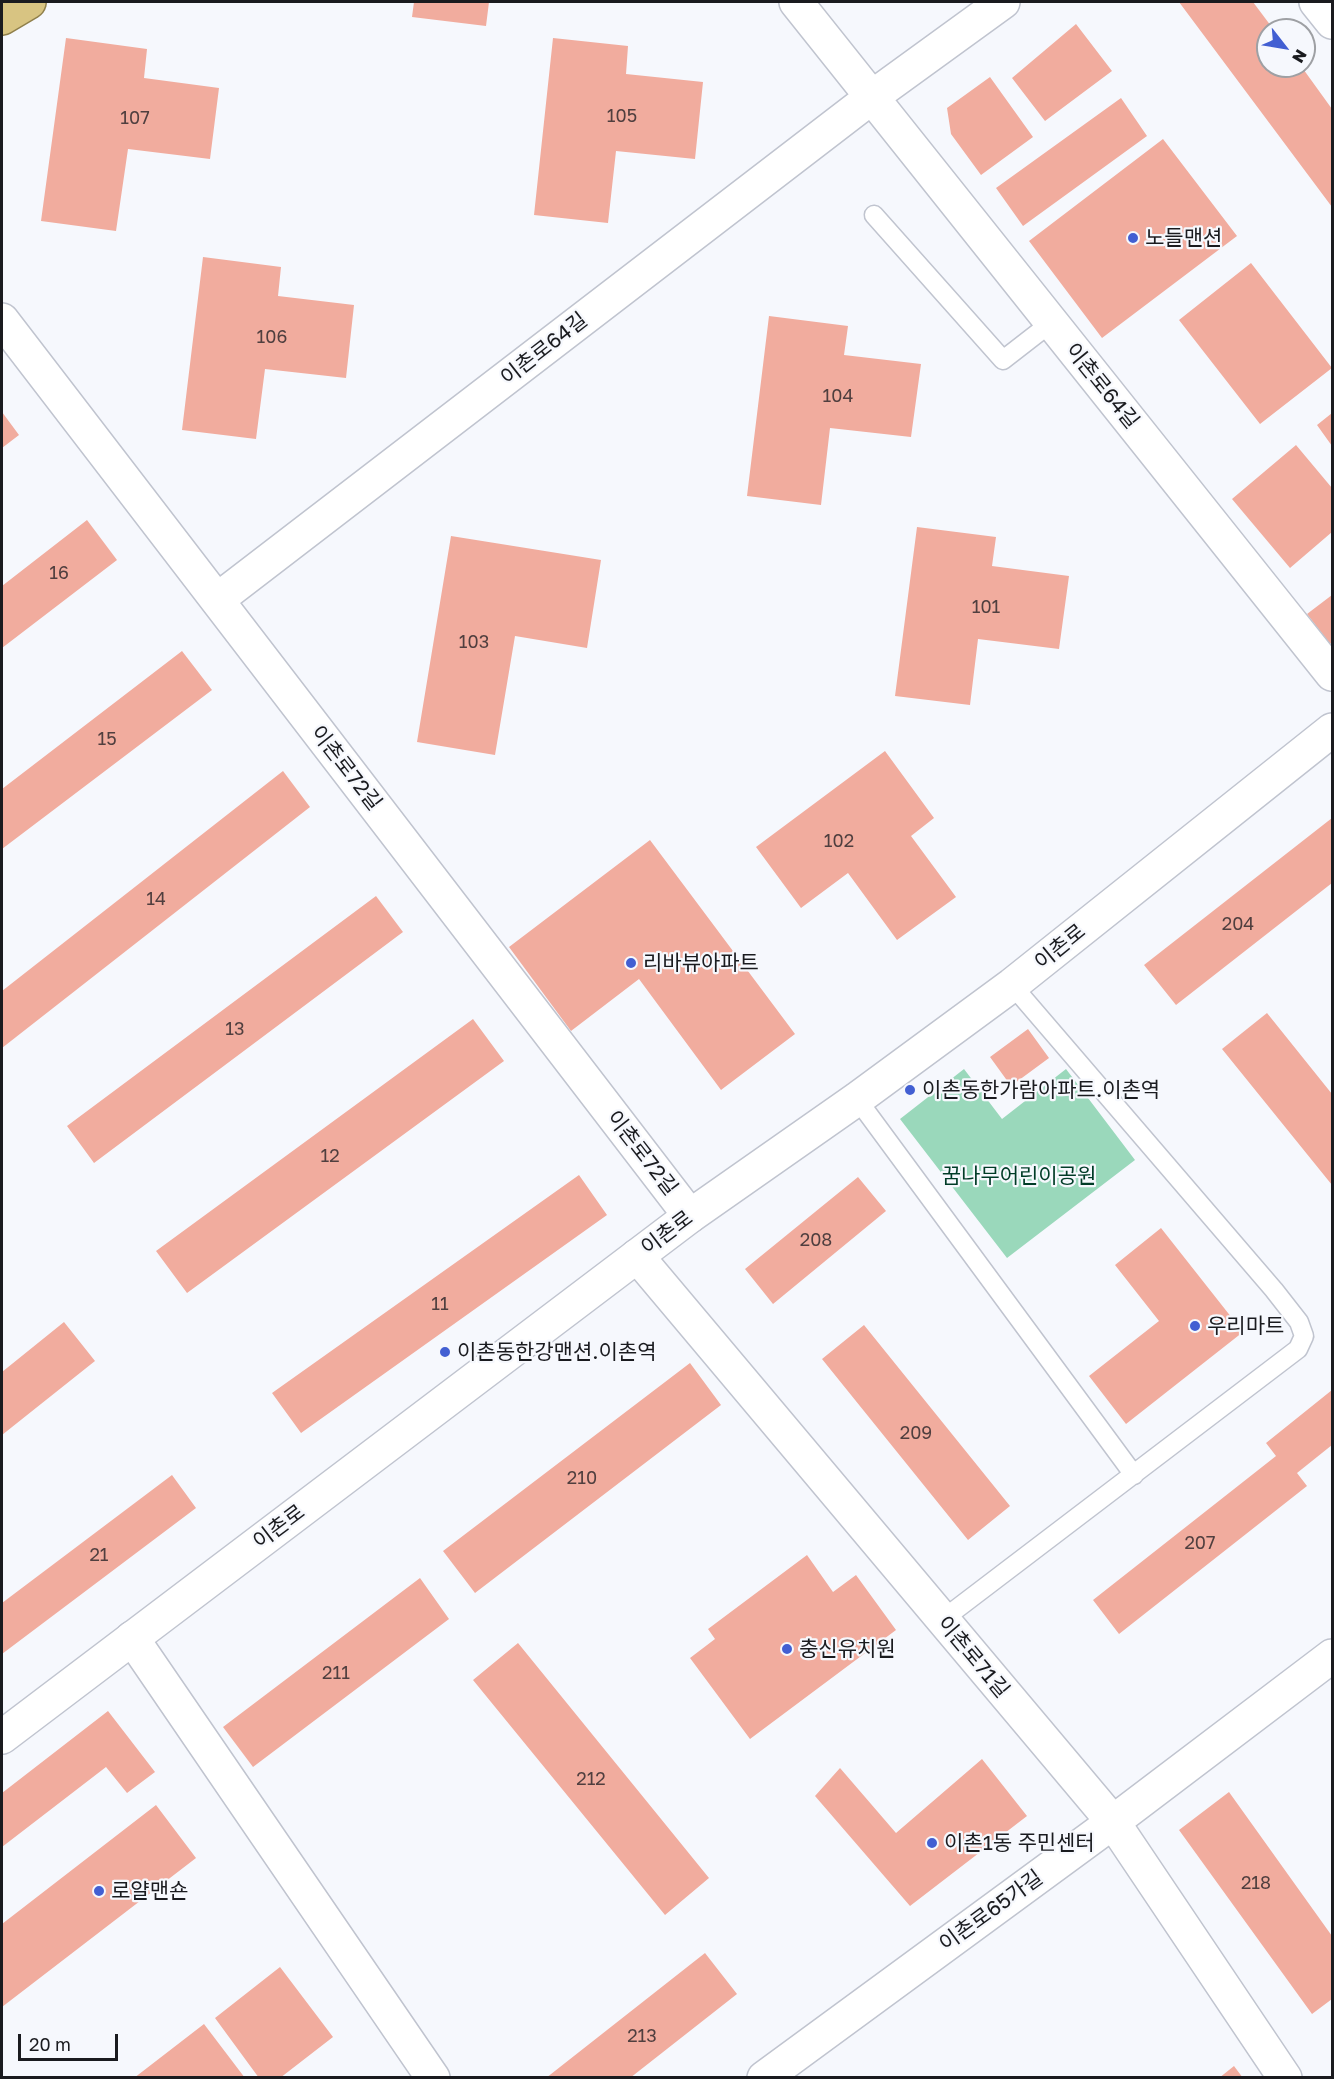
<!DOCTYPE html>
<html>
<head>
<meta charset="utf-8">
<style>
	body { margin:0 }
	#map { position:relative; width:1334px; height:2079px; overflow:hidden; background:#f6f8fd; font-family:"Golos Text",sans-serif }
	canvas { display:block }
	.frame { position:absolute; inset:0; border:3px solid #1a1b1f; pointer-events:none }
	.north { position:absolute; left:1256px; top:18px; width:60px; height:60px; box-sizing:border-box; background:#f6f8fd; border:2px solid #9ea0a4; border-radius:50%; rotate:121deg; font-size:16px; font-weight:700; line-height:24px; text-align:center; color:#1a1b1f }
	.north::after { content:''; display:block; margin:auto; width:21px; height:27px; background:#425fd2; clip-path:polygon(50% 0,100% 100%,50% 72%,0 100%) }
	.scale { position:absolute; left:18px; top:2034px; width:100px; height:27px; box-sizing:border-box; border:3px solid #1a1b1f; border-top:0; padding-left:8px; font-size:18px; line-height:21px; white-space:nowrap; color:#1a1b1f; -webkit-text-stroke:4px #f6f8fd; paint-order:stroke }
</style>
</head>
<body>
<div id="map">
<canvas width="1334" height="2079"></canvas>
<div class="frame"></div>
<div class="north">N</div>
<div class="scale">20 m</div>
</div>
<script>
const ctx = document.querySelector('canvas').getContext('2d');
ctx.lineJoin = 'round';
function paint(path, color) { ctx.fillStyle = color; ctx.fill(path, 'evenodd'); }
function trace(path, color, width, dash) { ctx.strokeStyle = color; ctx.lineWidth = width; ctx.lineCap = dash ? 'butt' : 'round'; ctx.setLineDash(dash || []); ctx.stroke(path); }
function drawText(font, color, halo, rows, align = 'center') {
  ctx.font = font + ' "Golos Text","Noto Sans KR",sans-serif'; ctx.lineWidth = 4.5; ctx.setLineDash([]); ctx.textBaseline = 'middle'; ctx.strokeStyle = halo; ctx.fillStyle = color; for (const [text, x, y, turn = 0] of rows) {
    ctx.save(); ctx.translate(x, y); ctx.rotate((+turn || 0) * Math.PI / 180); ctx.textAlign = isNaN(turn) ? turn : align; if (halo) ctx.strokeText(text, 0, 0); ctx.fillText(text, 0, 0); ctx.restore();
  }
}
paint(new Path2D(`
	M964,1069L1002,1119L1066,1069L1135,1160L1007,1258L900,1119Z`), '#9ad8bb');
paint(new Path2D(`
	M414,2H489L486,26L412,17Z
	M1179,2H1253L1274,30H1268V66H1301L1332,109V207Z
	M1076,24L1112,71L1045,121L1012,78Z
	M66,38L147,49L144,78L219,88L210,159L128,149L116,231L41,221Z
	M553,38L628,46L626,74L703,82L695,159L616,151L608,223L534,215Z
	M990,77L1033,137L981,175L951,134L947,108Z
	M1121,98L1147,136L1023,226L996,188Z
	M1163,139L1237,236L1102,338L1029,241Z
	M203,257L281,267L278,296L354,305L346,378L265,369L256,439L182,430Z
	M1251,263L1332,368L1260,424L1179,320Z
	M769,316L848,326L844,355L921,364L911,437L830,428L821,505L747,496Z
	M2,412L19,435L2,448Z
	M1332,413V446L1317,425Z
	M1296,445L1332,488V532L1290,568L1232,499Z
	M87,520L117,560L2,648V586Z
	M917,527L996,537L992,566L1069,576L1059,649L978,639L970,705L895,696Z
	M451,536L601,560L587,648L515,636L495,755L417,742Z
	M1332,595V642L1330,644L1307,614Z
	M182,651L212,690L2,849V789Z
	M885,751L934,818L911,836L956,897L897,940L848,873L801,908L756,847Z
	M283,771L310,807L2,1048V991Z
	M1332,818V883L1176,1005L1144,965Z
	M650,840L795,1034L721,1090L639,979L571,1031L509,947Z
	M376,896L403,932L94,1163L67,1126Z
	M1267,1013L1332,1094V1185L1222,1049Z
	M473,1019L504,1061L187,1293L156,1251Z
	M1028,1029L1049,1058L1011,1086L990,1057Z
	M579,1175L607,1215L301,1433L272,1393Z
	M858,1177L886,1211L773,1304L745,1269Z
	M1161,1228L1243,1332L1126,1424L1089,1376L1159,1321L1115,1265Z
	M64,1322L95,1361L2,1435V1372Z
	M864,1325L1010,1506L968,1540L822,1359Z
	M690,1363L721,1405L475,1593L443,1551Z
	M1332,1390V1445L1297,1473L1307,1486L1119,1634L1093,1600L1276,1456L1266,1443Z
	M172,1475L196,1508L2,1654V1603Z
	M807,1555L833,1592L856,1575L896,1630L750,1739L690,1658L715,1639L708,1629Z
	M420,1578L449,1619L253,1767L223,1727Z
	M518,1643L709,1878L665,1915L473,1680Z
	M108,1711L155,1772L127,1793L106,1767L2,1847V1793Z
	M982,1759L1027,1816L910,1906L815,1796L840,1768L896,1833Z
	M1229,1792L1332,1936V1999L1312,2014L1179,1830Z
	M156,1805L196,1858L2,2007V1924Z
	M705,1953L737,1994L630,2078H546Z
	M280,1967L333,2037L280,2078H259L215,2018Z
	M204,2024L245,2078H134Z
	M1234,2066L1243,2078H1219Z`), '#f1ac9e');
const service = new Path2D(`
	M874,215L1003,360L1052,322
	M857,1099L1134,1475
	M942,1620L1298,1349L1304,1336L1299,1322L1274,1290L1012,985`);
const minor = new Path2D(`
	M796,2L1332,674
	M1316,2L1332,22
	M2,320L690,1216
	M217,600L872,97L1003,2
	M637,1256L1113,1822L1285,2078
	M132,1638L433,2078
	M764,2078L1113,1822L1332,1656`);
const tertiary = new Path2D(`
	M2,1737L690,1216L857,1099L1012,985L1332,730`);
const trunk = new Path2D(`
	M2,18L29,2`);
trace(service, '#c0c4cf', 21);
trace(minor, '#c0c4cf', 36);
trace(tertiary, '#c0c4cf', 36);
trace(trunk, '#8f7f4b', 36);
trace(service, '#fff', 18);
trace(minor, '#fff', 33);
trace(tertiary, '#fff', 33);
trace(trunk, '#d8c482', 33);
for (const [x, y, r, color] of [
	[1133,238,6,"#425fd2"],
	[631,963,6,"#425fd2"],
	[910,1090,6,"#425fd2"],
	[1195,1326,6,"#425fd2"],
	[445,1352,6,"#425fd2"],
	[787,1649,6,"#425fd2"],
	[932,1843,6,"#425fd2"],
	[99,1891,6,"#425fd2"]
]) { const dot = new Path2D(); dot.arc(x, y, r, 0, 2 * Math.PI); ctx.fillStyle = color; ctx.fill(dot); trace(dot, '#f6f8fd', 2); }
drawText('18px', '#503f3f', null, [
	["105",622,116],
	["107",135,118],
	["106",272,337],
	["104",838,396],
	["16",59,573],
	["101",986,607],
	["103",474,642],
	["15",107,739],
	["102",839,841],
	["14",156,899],
	["204",1238,924],
	["13",235,1029],
	["12",330,1156],
	["208",816,1240],
	["11",440,1304],
	["209",916,1433],
	["210",582,1478],
	["207",1200,1543],
	["21",99,1555],
	["211",336,1673],
	["212",591,1779],
	["218",1256,1883],
	["213",642,2036]
]);
drawText('21px', '#1a1b1f', '#f6f8fd', [
	["노들맨션",1145,238],
	["리바뷰아파트",643,963],
	["이촌동한가람아파트.이촌역",922,1090],
	["우리마트",1207,1326],
	["이촌동한강맨션.이촌역",457,1352],
	["충신유치원",799,1649],
	["이촌1동 주민센터",944,1843],
	["로얄맨숀",111,1891]
], 'left');
drawText('21px', '#1a1b1f', '#f6f8fd', [
	["이촌로64길",544,349,-38],
	["이촌로64길",1102,386,51],
	["이촌로72길",346,768,52],
	["이촌로",1060,947,-39],
	["이촌로72길",642,1153,52],
	["이촌로",667,1233,-37],
	["이촌로",279,1527,-37],
	["이촌로71길",973,1657,50],
	["이촌로65가길",991,1911,-36]
]);
drawText('21px', '#003c27', '#f6f8fd', [
	["꿈나무어린이공원",1019,1176]
]);
</script>
</body>
</html>
